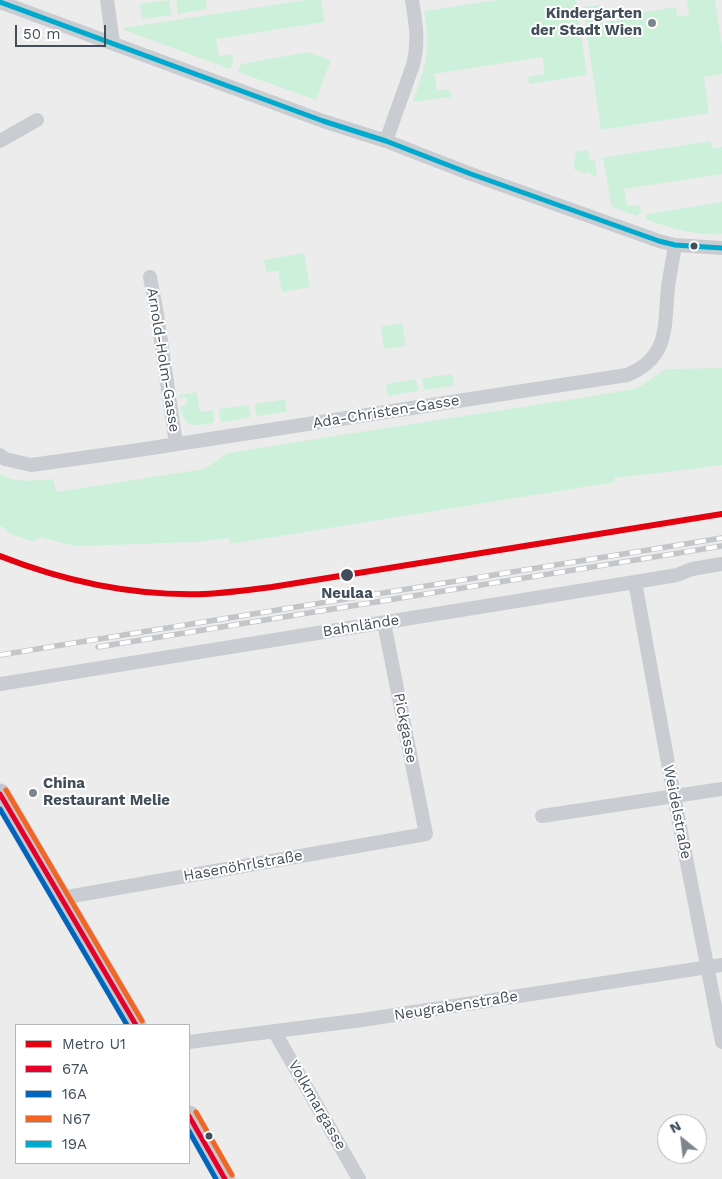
<!DOCTYPE html>
<html>
<head>
<meta charset="utf-8">
<style>
	body { margin:0 }
	#map { position:relative; width:722px; height:1179px; overflow:hidden; background:#edecec; font-family:"Work Sans",sans-serif }
	canvas { display:block }
	.legend { position:absolute; left:15px; top:1024px; width:175px; height:140px; box-sizing:border-box; background:#fff; border:1px solid #b3b8bd; margin:0; padding:6px 9px; list-style:none; font-size:15px; color:#424e5a }
	.legend li { display:flex; align-items:center; gap:10px; height:25px }
	.legend b { width:25px; border:1px solid #b3b8bd }
	.north { position:absolute; left:657px; top:1114px; width:50px; height:50px; box-sizing:border-box; background:#fff; border:1px solid #b3b8bd; border-radius:50%; rotate:331deg; font-size:14px; font-weight:700; line-height:20px; text-align:center; color:#424e5a }
	.north::after { content:''; display:block; margin:auto; width:18px; height:22px; background:#7e858d; clip-path:polygon(50% 0,100% 100%,50% 72%,0 100%) }
	.scale { position:absolute; left:15px; top:25px; width:91px; height:22px; box-sizing:border-box; border:2px solid #424e5a; border-top:0; padding-left:6px; font-size:15px; line-height:18px; white-space:nowrap; color:#424e5a; -webkit-text-stroke:4px #fff; paint-order:stroke }
</style>
</head>
<body>
<div id="map">
<canvas width="722" height="1179"></canvas>
<ul class="legend">
<li><b style="height:6px;background:#e3000f"></b>Metro U1</li>
<li><b style="height:6px;background:#e4002b"></b>67A</li>
<li><b style="height:6px;background:#0065bd"></b>16A</li>
<li><b style="height:6px;background:#f26522"></b>N67</li>
<li><b style="height:6px;background:#00a9ce"></b>19A</li>
</ul>
<div class="north">N</div>
<div class="scale">50 m</div>
</div>
<script>
const ctx = document.querySelector('canvas').getContext('2d');
ctx.lineJoin = 'round';
function paint(path, color) { ctx.fillStyle = color; ctx.fill(path, 'evenodd'); }
function trace(path, color, width, dash) { ctx.strokeStyle = color; ctx.lineWidth = width; ctx.lineCap = dash ? 'butt' : 'round'; ctx.setLineDash(dash || []); ctx.stroke(path); }
function drawText(font, color, halo, rows, align = 'center') {
  ctx.font = font + ' "Work Sans",sans-serif'; ctx.lineWidth = 4; ctx.setLineDash([]); ctx.textBaseline = 'middle'; ctx.strokeStyle = halo; ctx.fillStyle = color; for (const [text, x, y, turn = 0] of rows) {
    ctx.save(); ctx.translate(x, y); ctx.rotate((+turn || 0) * Math.PI / 180); ctx.textAlign = isNaN(turn) ? turn : align; if (halo) ctx.strokeText(text, 0, 0); ctx.fillText(text, 0, 0); ctx.restore();
  }
}
paint(new Path2D(`
	M169,0L172,15L142,19L140,4Z
	M176,0H206L207,9L178,14Z
	M306,0H321L325,22L216,39L219,56L232,54L233,62L230,69L124,30L123,28Z
	M498,0H576L587,75L530,84L529,83L528,77L545,74L542,57L434,74L437,91L450,89L451,97L413,102C417,89 422,76 425,63C429,46 427,29 424,11Z
	M687,0H715L722,47V74L704,77L709,113L601,130L583,7L600,5L603,23L617,21L616,16L676,7L677,17L689,15Z
	M308,52L331,60L316,100L238,72L241,64Z
	M711,141L712,149L722,147V174L624,189L627,206L640,205L641,212L637,216L612,207L603,159L606,157Z
	M588,150L590,161L595,160L597,175L594,176L587,172L586,174L574,169V160L576,161L575,152Z
	M722,202V234C695,236 670,228 645,219L647,214Z
	M304,253L310,287L282,292L278,271L266,272L264,260Z
	M402,323L406,346L384,349L381,327Z
	M722,368V465L683,470L614,478L615,482L230,544L229,538L196,542L82,546L71,545L39,537L38,539H35L34,542C25,538 10,536 4,528L0,526V474C16,484 36,480 53,479L56,492L204,469L228,453L373,430L574,399L634,389L644,384L666,369Z
	M452,374L454,384L453,386L425,390L424,389L422,378Z
	M416,379L418,390L416,391L389,396L387,394L386,384Z
	M197,392L200,412L213,410L214,421L213,423C194,426 184,429 180,406L188,404L186,397L179,398V395Z
	M285,399L287,410L286,412L258,416L256,415L255,404Z
	M249,405L251,416L250,417L222,422L220,420L219,409Z`), '#cdf0db');
trace(new Path2D(`
	M107,0L113,43
	M0,2L323,121L386,141L471,174L659,241L675,245L722,248
	M0,141L37,120
	M386,141L413,65C419,42 416,24 412,0
	M150,277L157,314L176,444
	M0,455L5,459L31,465L132,451L627,375C670,357 664,327 668,287C670,273 673,259 675,245
	M635,582L674,796L722,1042
	M0,684L635,582L677,575L692,569L722,564
	M542,816L722,789
	M61,898L426,834L384,623
	M274,1031L359,1179
	M189,1042L362,1020L722,965`), '#c9cdd1', 14);
trace(new Path2D(`
	M0,794L136,1025
	M189,1116L225,1179`), '#c4c8cd', 21);
const rail = new Path2D(`
	M98,647L722,546
	M0,655L722,538`);
trace(rail, '#c3c6c8', 5.5);
trace(rail, '#fff', 4, [11]);
trace(new Path2D(`
	M0,794L136,1025
	M189,1116L225,1179`), '#e4002b', 5);
trace(new Path2D(`
	M0,809L127,1025
	M189,1131L216,1179`), '#0065bd', 5);
trace(new Path2D(`
	M6,790L142,1021
	M196,1112L232,1175`), '#f26522', 5);
trace(new Path2D(`
	M0,2L323,121L386,141L471,174L659,241L675,245L722,248`), '#00a9ce', 5);
trace(new Path2D(`
	M0,556C66,582 133,596 204,594C227,593 249,590 272,587L722,514`), '#e3000f', 6);
for (const [x, y, r, color] of [
	[652,23,5,"#7e858d"],
	[694,246,4.5,"#424e5a"],
	[347,575,7,"#424e5a"],
	[33,793,5,"#7e858d"],
	[209,1136,4.5,"#424e5a"]
]) { const dot = new Path2D(); dot.arc(x, y, r, 0, 2 * Math.PI); ctx.fillStyle = color; ctx.fill(dot); trace(dot, '#fff', 2); }
drawText('bold 15px', '#424e5a', '#fff', [
	["Kindergarten",642,14],
	["der Stadt Wien",642,31],
	["China",43,784,"left"],
	["Restaurant Melie",43,801,"left"]
], 'right');
drawText('15px', '#424e5a', '#fff', [
	["Arnold-Holm-Gasse",163,360,81],
	["Ada-Christen-Gasse",386,412,-9],
	["Bahnlände",361,626,-9],
	["Pickgasse",405,728,79],
	["Weidelstraße",677,812,79],
	["Hasenöhrlstraße",243,866,-10],
	["Neugrabenstraße",456,1006,-9],
	["Volkmargasse",317,1105,60]
]);
drawText('bold 15px', '#424e5a', '#fff', [
	["Neulaa",347,594]
]);
</script>
</body>
</html>
